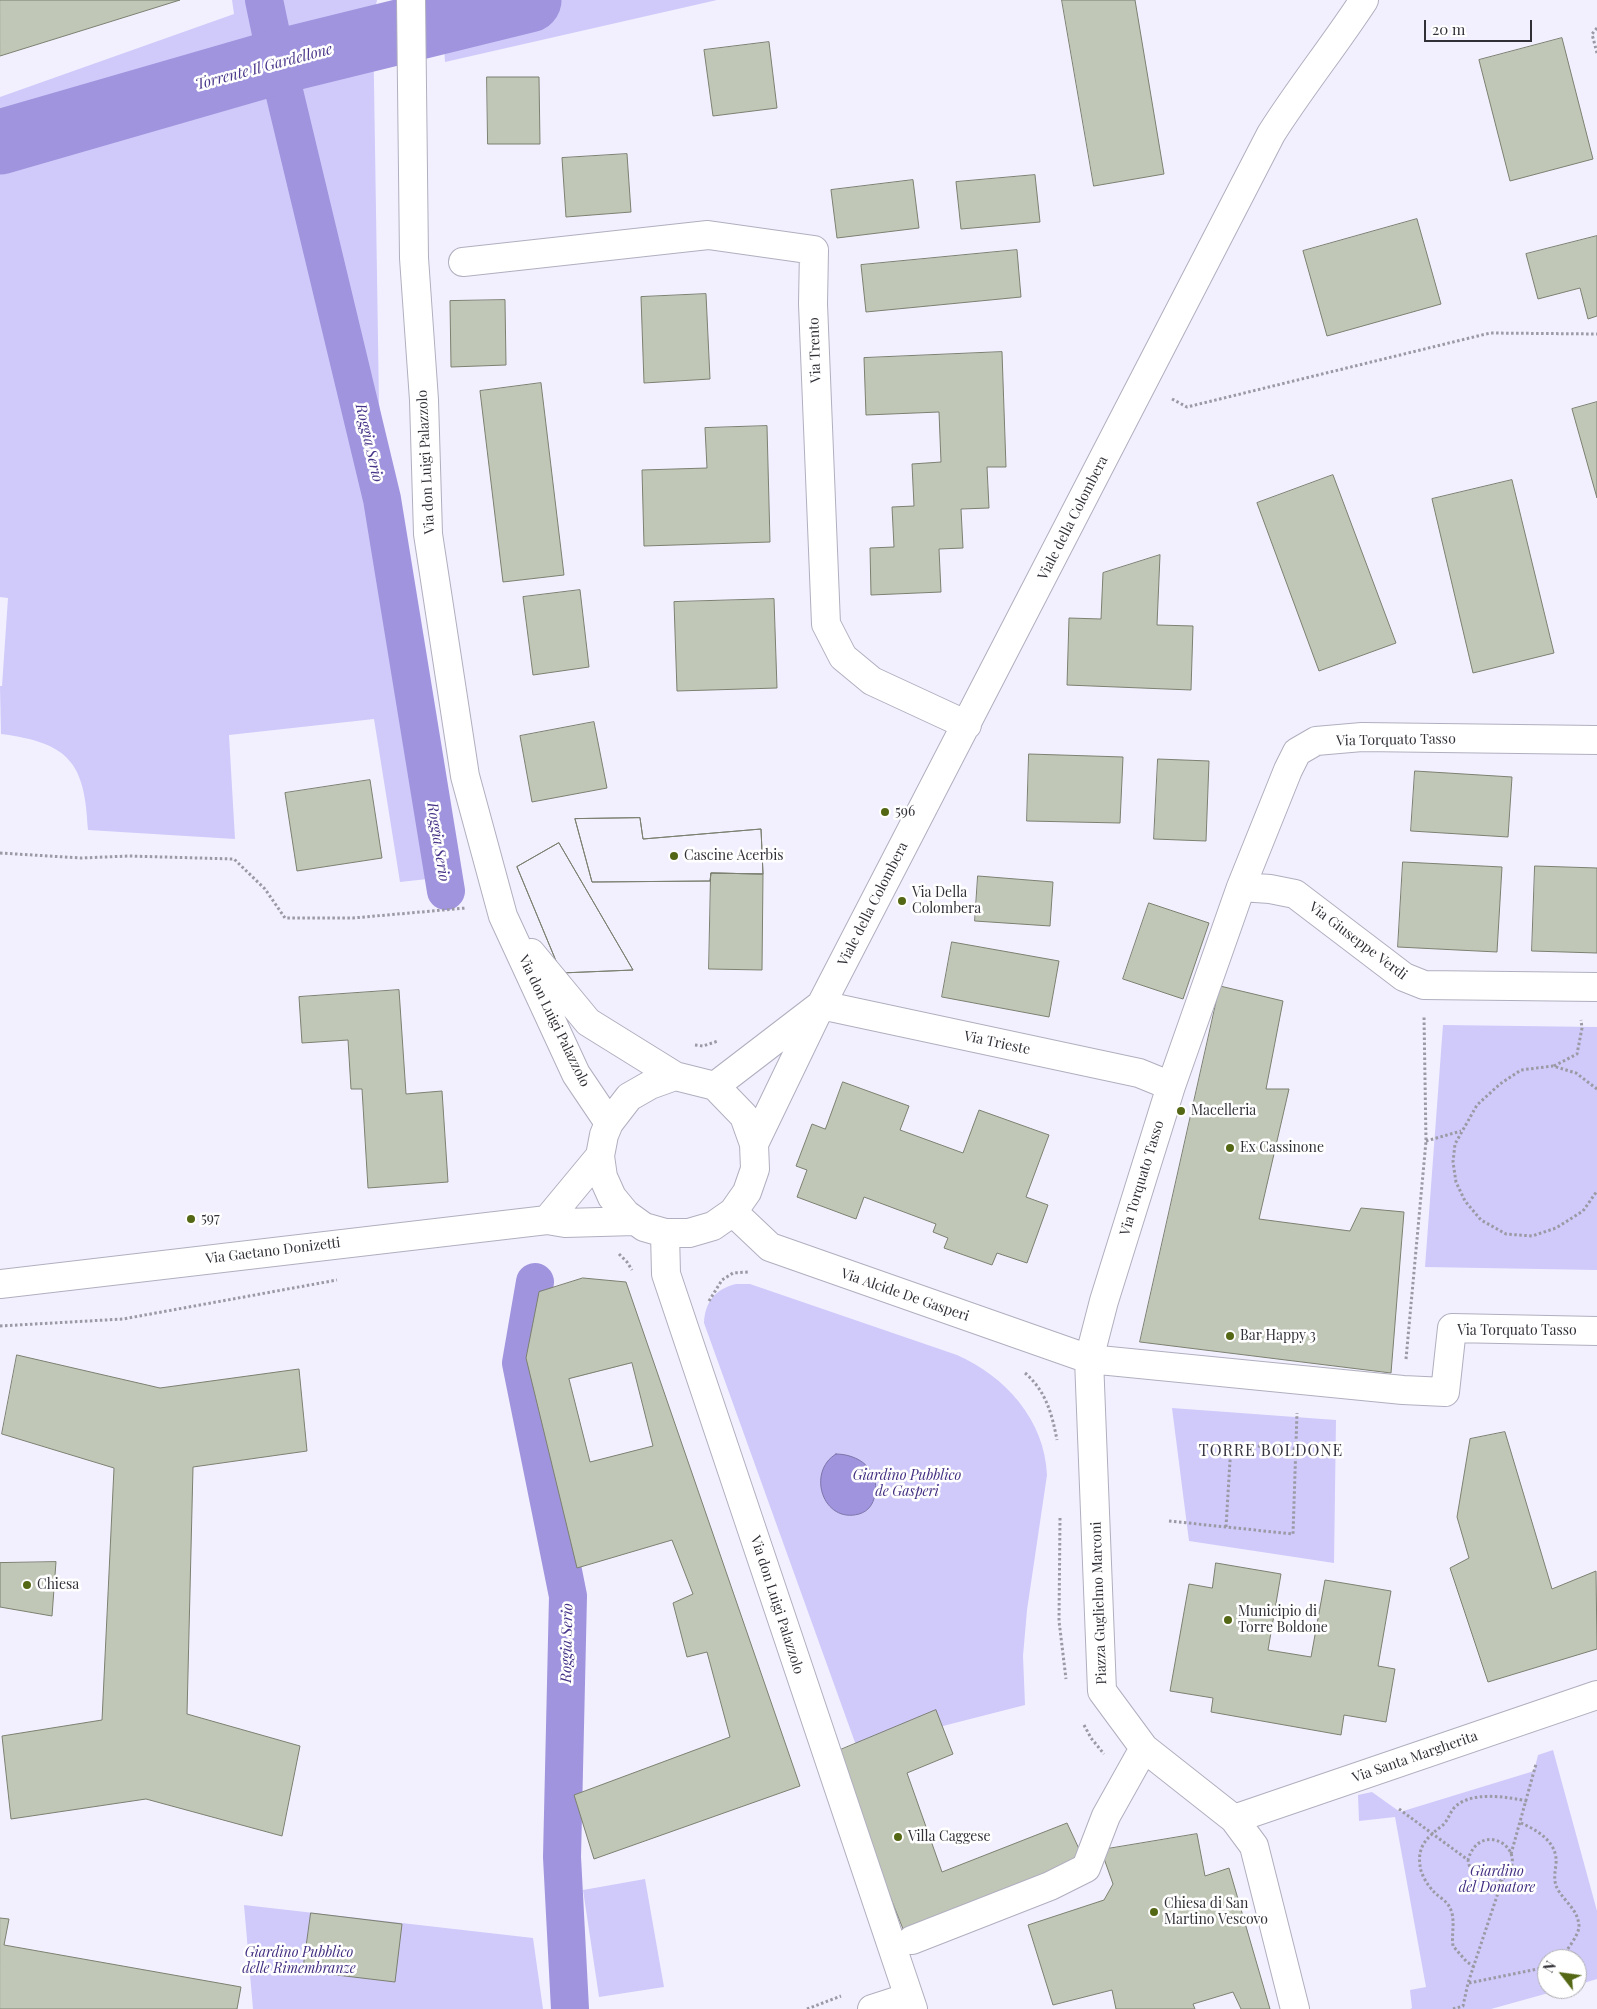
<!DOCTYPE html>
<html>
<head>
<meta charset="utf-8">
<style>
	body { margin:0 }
	#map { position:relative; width:1597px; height:2009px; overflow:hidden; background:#f2f0fe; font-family:"Playfair Display",serif }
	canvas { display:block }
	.north { position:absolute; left:1537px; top:1949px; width:50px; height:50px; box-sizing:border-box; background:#fff; border:1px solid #adacaf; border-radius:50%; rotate:300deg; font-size:14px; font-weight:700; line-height:20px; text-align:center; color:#313037 }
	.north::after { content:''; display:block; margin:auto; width:18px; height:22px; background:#536714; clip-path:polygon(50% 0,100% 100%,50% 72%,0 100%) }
	.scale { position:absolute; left:1424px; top:20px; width:108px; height:22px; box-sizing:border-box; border:2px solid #313037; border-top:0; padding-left:6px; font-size:15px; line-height:18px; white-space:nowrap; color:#313037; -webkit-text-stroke:4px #fff; paint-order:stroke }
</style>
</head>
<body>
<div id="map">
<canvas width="1597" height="2009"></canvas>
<div class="north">N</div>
<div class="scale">20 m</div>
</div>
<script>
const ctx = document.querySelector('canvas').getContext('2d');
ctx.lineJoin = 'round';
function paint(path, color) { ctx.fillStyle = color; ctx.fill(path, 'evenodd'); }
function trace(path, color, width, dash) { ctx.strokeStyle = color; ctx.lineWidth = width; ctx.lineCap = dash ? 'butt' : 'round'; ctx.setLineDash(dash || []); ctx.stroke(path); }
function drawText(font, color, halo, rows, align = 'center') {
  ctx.font = font + ' "Playfair Display",serif'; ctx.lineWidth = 5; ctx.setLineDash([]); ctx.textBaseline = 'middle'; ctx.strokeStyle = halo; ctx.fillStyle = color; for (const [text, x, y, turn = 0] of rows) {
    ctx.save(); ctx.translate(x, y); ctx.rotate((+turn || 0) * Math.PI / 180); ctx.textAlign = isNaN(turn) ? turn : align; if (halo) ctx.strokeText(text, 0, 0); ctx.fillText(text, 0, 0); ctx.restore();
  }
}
paint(new Path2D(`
	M232,0H377L373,19L379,404L440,805L455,876L400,882L374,719L229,735L235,839L88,830C85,762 69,743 1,734L0,686H2L8,598L0,597V97L234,14Z
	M441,0H717L445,62Z
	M1443,1025L1597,1027V1270L1425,1267Z
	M736,1284H750L957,1355C1005,1376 1045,1420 1047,1475L1027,1610L1023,1656L1025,1705L857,1748L704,1323C705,1302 715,1289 736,1284Z
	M1172,1408L1336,1420L1334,1563L1189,1541Z
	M1553,1750L1597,1911V1979L1577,1985V1959H1547V1989H1563L1491,2009H1410L1412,2008L1410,1990L1426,1987L1395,1817L1359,1821L1358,1795L1372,1792L1400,1812L1534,1771L1538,1755Z
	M645,1879L664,1987L599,1997L583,1890Z
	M244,1905L533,1938L543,2009H253Z`), '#cfcafa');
const water = new Path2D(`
	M836,1454C858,1454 880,1469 875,1495C873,1504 869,1511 859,1514C823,1524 806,1472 836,1454Z`);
paint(water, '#9f94dd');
trace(water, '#7e76ab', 1);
trace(new Path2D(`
	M264,0L277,62L382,499L446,891
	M535,1282L521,1363L568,1596L562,1857L570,2009`), '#9f94dd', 38);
trace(new Path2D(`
	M0,142L277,62L529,0`), '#9f94dd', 65);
const building = new Path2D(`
	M0,0H180L0,56Z
	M1062,0H1135L1164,174L1094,186Z
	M1562,38L1593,159L1510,181L1479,60Z
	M769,42L777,108L713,116L704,50Z
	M487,77H539L540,144H488Z
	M627,154L631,212L566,217L562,158Z
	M1035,175L1040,222L961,229L956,182Z
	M913,180L919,228L837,238L831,190Z
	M1417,219L1441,304L1327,336L1303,251Z
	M1597,236V316L1588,319L1580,288L1538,299L1526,254Z
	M1017,250L1021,297L866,312L861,265Z
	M706,294L710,379L644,383L641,297Z
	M505,300L506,365L451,367L450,301Z
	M1002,352L1006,467H987L989,508L961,509L963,548L939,549L941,592L871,595L870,548L894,547L892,507L914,506L912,464L941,462L939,412L866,415L864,358Z
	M541,383L564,575L503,582L480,391Z
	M1597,402V498L1572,409Z
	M767,426L770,542L644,546L642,470L707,468L705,428Z
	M1333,475L1396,643L1319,671L1257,503Z
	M1512,480L1554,653L1473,673L1432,499Z
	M1160,555L1157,625L1193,626L1191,690L1067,685L1069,618L1101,619L1103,573Z
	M580,590L589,667L533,675L523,597Z
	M774,599L777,688L677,691L674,602Z
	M594,722L607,788L532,802L520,736Z
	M1029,754L1123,757L1120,823L1027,821Z
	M1158,759L1209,761L1206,841L1154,839Z
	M1415,771L1512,777L1508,837L1411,831Z
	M370,780L382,858L297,871L285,793Z
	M640,818L643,839L761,829L763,874L711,873L710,881L592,882L575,819Z
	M640,818L643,839L761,829L763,874L711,873L710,881L592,882L575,819Z
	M559,843L633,970L561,973L517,867Z
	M559,843L633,970L561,973L517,867Z
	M1403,862L1502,867L1497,952L1398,947Z
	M1535,866L1597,868V953L1532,951Z
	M711,873L763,874L762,970L709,969Z
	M978,876L1053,882L1050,926L975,921Z
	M1149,903L1209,923L1183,999L1123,979Z
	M952,942L1059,961L1049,1017L942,997Z
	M1220,986L1283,1001L1266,1089H1289L1259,1219L1350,1231L1361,1208L1404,1212L1391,1373L1140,1342Z
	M399,990L406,1094L442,1091L448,1182L368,1188L362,1089H351L348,1040L302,1043L299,997Z
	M843,1082L909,1106L900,1130L963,1153L979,1110L1049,1135L1026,1197L1048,1205L1027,1263L997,1253L992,1265L944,1248L948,1238L933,1232L936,1224L864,1197L856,1219L797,1197L807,1170L796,1166L812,1124L825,1129Z
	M583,1278L626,1282L800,1786L594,1859L574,1795L730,1737L707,1652L687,1657L673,1603L693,1594L672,1540L577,1568L526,1358L539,1292ZM632,1363L653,1446L590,1462L569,1379Z
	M17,1355L160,1388L299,1369L307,1451L193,1467L187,1714L300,1746L282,1836L146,1799L11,1819L2,1736L102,1720L114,1468L2,1434Z
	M1505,1432L1552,1589L1596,1571L1597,1649L1488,1682L1450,1568L1469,1558L1457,1517L1470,1439Z
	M56,1562L52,1616L0,1607V1563Z
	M1216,1563L1281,1574L1268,1650L1311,1657L1325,1580L1391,1591L1378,1666L1395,1669L1386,1722L1344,1715L1341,1735L1211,1712L1213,1698L1170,1691L1189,1584L1212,1588Z
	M936,1710L953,1754L907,1773L942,1872L1067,1823L1080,1851L1070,1868L907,1939L833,1753Z
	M1197,1834L1205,1876L1229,1868L1270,2009H1241L1233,1992L1193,2004L1195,2009H1116L1112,1990L1053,2005L1028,1925L1104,1900L1113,1884L1101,1850Z
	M311,1913L402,1924L395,1982L303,1971Z
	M0,1918L9,1919L4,1945L241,1987L237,2009H0Z`);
paint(building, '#c1c7b6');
trace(building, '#7b8071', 1);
const minor = new Path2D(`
	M411,0L414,258L424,400L428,534L465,776L503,916L576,1074L609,1123
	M463,262L708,235L814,250L813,304L826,624L843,657L872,681L967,725
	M1241,887L1270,889L1295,894L1404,977L1424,985L1597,987
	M531,953L588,1022L675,1076L715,1086L744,1116L754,1144L755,1169L747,1192L733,1212L713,1226L689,1233H665L644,1227L626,1214L612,1197L603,1177L600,1156L604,1135L609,1123L629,1097L650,1085L675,1076
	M821,1005L1139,1073L1171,1086
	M715,1086L818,1007
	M754,1144L821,1005L1271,134C1300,88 1334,46 1364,0
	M733,1212L770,1247L1089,1359L1403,1390L1445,1392L1452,1328L1597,1331
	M547,1220L600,1156
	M665,1233L666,1274L913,2009
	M0,1284L547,1220L565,1223L635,1221
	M1234,1819L1597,1695
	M912,1940L1050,1886L1086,1868L1106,1816L1144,1748
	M872,2009L909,1997
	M1295,2009L1254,1846L1234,1819L1144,1748L1102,1691L1089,1359L1104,1301L1171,1086L1241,887L1288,770L1297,752L1316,741L1362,737L1597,740`);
trace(minor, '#b0afbf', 30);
trace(new Path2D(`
	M1597,28L1592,34L1597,53
	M1172,399L1187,407L1490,333L1597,334
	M0,853L81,858L129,856L234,859L265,889L285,918H353L466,908
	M695,1045L703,1046L718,1041
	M1554,1066L1577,1054L1582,1028L1581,1020
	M1597,1089L1576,1073L1553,1066L1521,1070L1500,1084L1477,1105L1455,1144L1453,1162L1456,1182L1465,1201L1481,1220L1506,1234L1532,1236L1556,1228L1583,1211L1597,1191
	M1426,1141L1461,1131
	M619,1254L627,1262L632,1270
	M709,1301L722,1280L733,1273L748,1272
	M0,1326L123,1319L337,1280
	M1406,1359L1426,1141L1424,1016
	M1025,1373C1046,1391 1052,1414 1057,1440
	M1060,1518L1059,1621L1066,1679
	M1169,1521L1293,1534L1297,1413
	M1226,1527L1231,1444L1295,1449
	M1084,1725L1091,1738L1104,1754
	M1399,1809L1468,1860C1470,1873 1479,1885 1494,1883C1500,1882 1506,1877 1509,1872C1525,1845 1479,1821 1468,1860
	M1521,1823C1537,1830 1558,1842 1556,1864C1555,1873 1553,1881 1558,1890C1566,1903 1578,1910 1579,1926C1579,1935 1568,1948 1563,1956L1560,1959
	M1511,1854L1536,1764
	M1474,1967L1466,1961L1453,1946C1451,1933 1456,1920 1450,1908C1447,1901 1439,1897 1434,1892C1428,1886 1420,1873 1420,1865C1417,1845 1429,1836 1443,1825C1449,1819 1450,1811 1456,1806C1473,1791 1507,1797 1527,1801
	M1469,1983L1547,1967
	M807,2009L841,1996
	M1453,2009L1463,2006L1468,1983L1503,1878`), '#9b99a4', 3, [2.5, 2.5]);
trace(minor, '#fff', 28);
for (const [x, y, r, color] of [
	[885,812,5,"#536714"],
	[674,856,5,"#536714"],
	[902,901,5,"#536714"],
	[1181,1111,5,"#536714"],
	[1230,1148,5,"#536714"],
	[191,1219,5,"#536714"],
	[1230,1336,5,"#536714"],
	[27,1585,5,"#536714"],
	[1228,1620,5,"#536714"],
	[898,1837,5,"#536714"],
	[1154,1912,5,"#536714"]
]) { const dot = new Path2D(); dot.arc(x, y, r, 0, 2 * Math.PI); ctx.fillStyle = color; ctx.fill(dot); trace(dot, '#fff', 2); }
drawText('14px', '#313037', '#fff', [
	["Via Trento",815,350,-92],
	["Via don Luigi Palazzolo",426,462,-93],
	["Viale della Colombera",1073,518,-63],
	["Via Torquato Tasso",1396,740,-1],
	["Viale della Colombera",873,904,-63],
	["Via Giuseppe Verdi",1358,941,37],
	["Via don Luigi Palazzolo",554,1021,64],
	["Via Trieste",997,1043,12],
	["Via Torquato Tasso",1142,1178,-73],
	["Via Gaetano Donizetti",273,1251,-7],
	["Via Alcide De Gasperi",905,1295,19],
	["Via Torquato Tasso",1517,1331],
	["Piazza Guglielmo Marconi",1099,1603,-92],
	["Via don Luigi Palazzolo",777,1605,72],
	["Via Santa Margherita",1415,1757,-19]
]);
drawText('14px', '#313037', '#fff', [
	["596",895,812],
	["Cascine Acerbis",684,856],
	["Via Della",912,893],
	["Colombera",912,909],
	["Macelleria",1191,1111],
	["Ex Cassinone",1240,1148],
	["597",201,1219],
	["Bar Happy 3",1240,1336],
	["Chiesa",37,1585],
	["Municipio di",1238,1612],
	["Torre Boldone",1238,1628],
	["Villa Caggese",908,1837],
	["Chiesa di San",1164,1904],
	["Martino Vescovo",1164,1920]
], 'left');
drawText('italic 14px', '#422d81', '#fff', [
	["Giardino Pubblico",907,1476],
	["de Gasperi",907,1492],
	["Giardino",1497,1872],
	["del Donatore",1497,1888],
	["Giardino Pubblico",299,1953],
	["delle Rimembranze",299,1969]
]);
drawText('italic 15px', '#473388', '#fff', [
	["Torrente Il Gardellone",264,67,-15],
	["Roggia Serio",369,443,77],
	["Roggia Serio",438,842,81],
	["Roggia Serio",567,1643,-89]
]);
ctx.letterSpacing = '1px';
drawText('16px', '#343340', '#fff', [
	["TORRE BOLDONE",1271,1451]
]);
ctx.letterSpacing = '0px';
</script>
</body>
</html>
